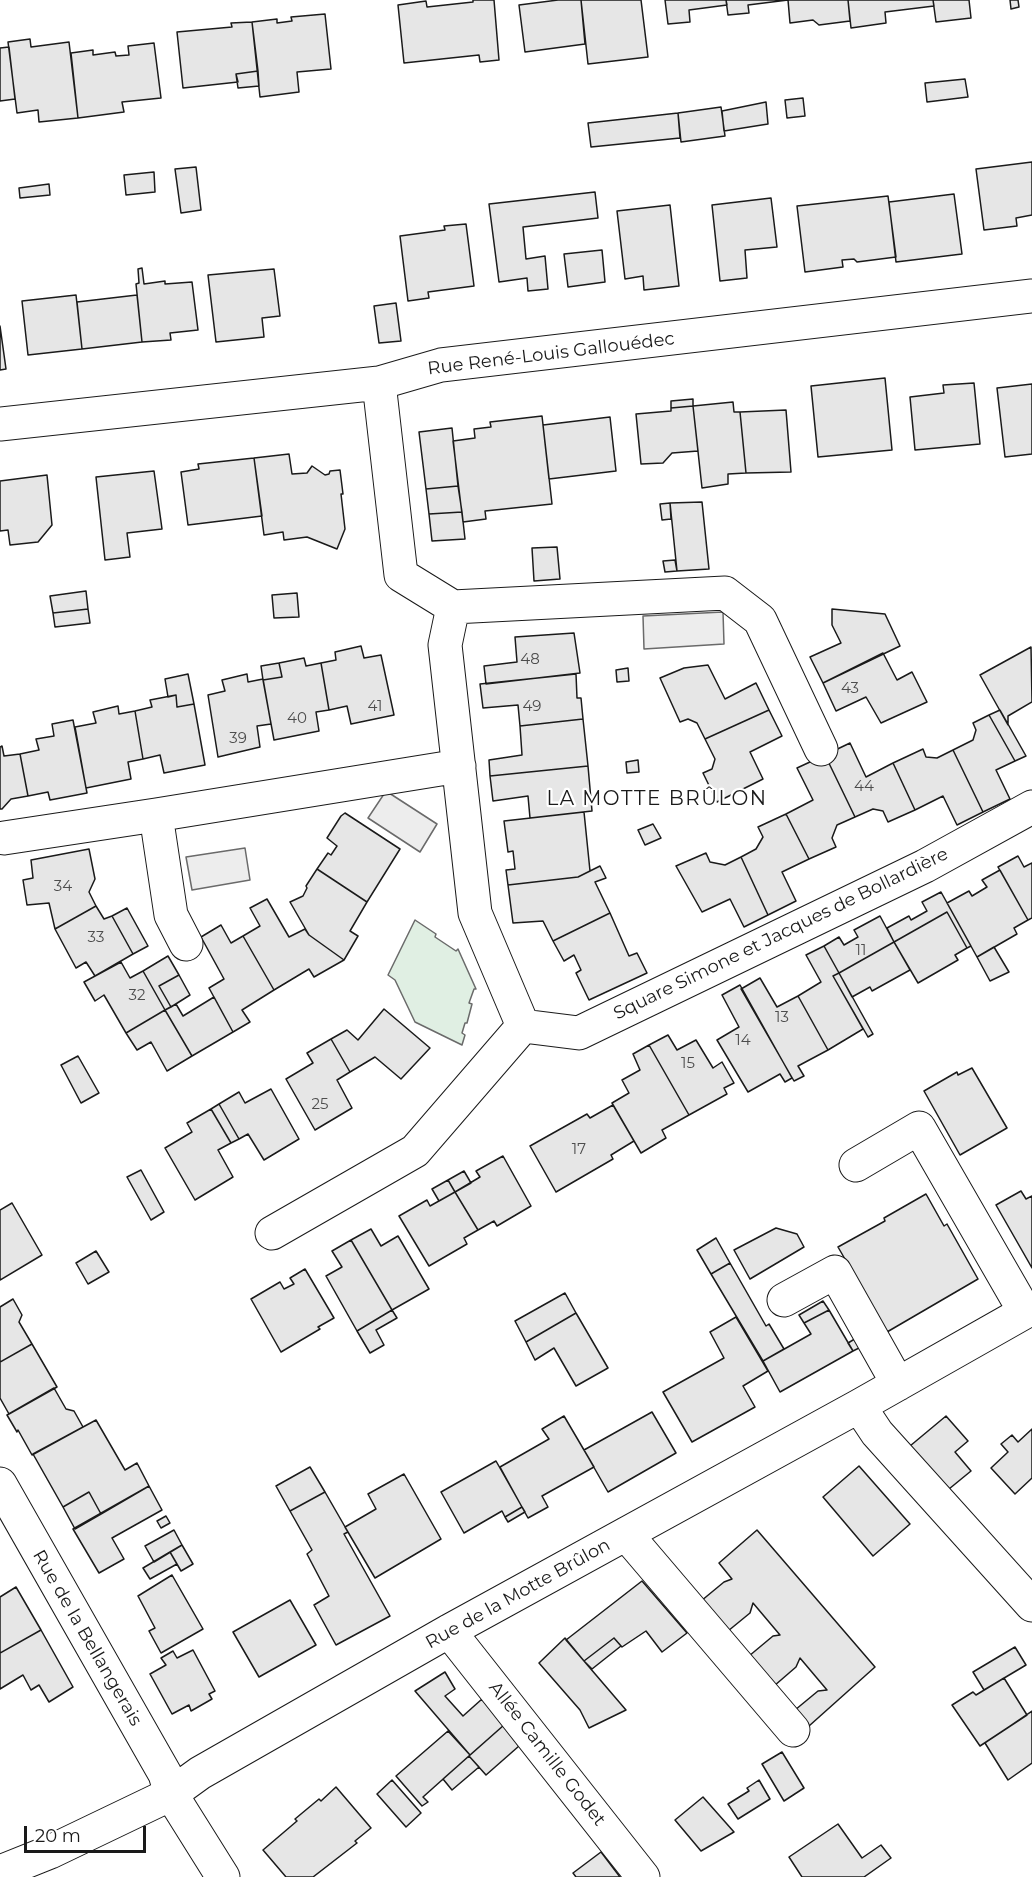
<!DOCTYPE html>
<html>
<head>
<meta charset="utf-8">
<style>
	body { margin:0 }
	#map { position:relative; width:1032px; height:1877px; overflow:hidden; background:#fff; font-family:Montserrat,sans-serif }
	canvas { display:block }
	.scale { position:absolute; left:24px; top:1826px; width:122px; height:27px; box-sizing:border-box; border:3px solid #1a1a1a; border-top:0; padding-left:8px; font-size:18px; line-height:21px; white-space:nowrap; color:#1a1a1a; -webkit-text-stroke:4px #fff; paint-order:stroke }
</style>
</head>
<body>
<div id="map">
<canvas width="1032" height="1877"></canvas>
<div class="scale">20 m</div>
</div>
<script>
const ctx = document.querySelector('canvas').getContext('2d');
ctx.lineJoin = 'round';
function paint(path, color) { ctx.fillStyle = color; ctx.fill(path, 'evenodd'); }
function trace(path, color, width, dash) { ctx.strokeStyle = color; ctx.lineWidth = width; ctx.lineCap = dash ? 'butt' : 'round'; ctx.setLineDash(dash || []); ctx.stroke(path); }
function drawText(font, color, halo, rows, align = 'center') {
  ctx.font = font + ' Montserrat,sans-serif'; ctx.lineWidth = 4.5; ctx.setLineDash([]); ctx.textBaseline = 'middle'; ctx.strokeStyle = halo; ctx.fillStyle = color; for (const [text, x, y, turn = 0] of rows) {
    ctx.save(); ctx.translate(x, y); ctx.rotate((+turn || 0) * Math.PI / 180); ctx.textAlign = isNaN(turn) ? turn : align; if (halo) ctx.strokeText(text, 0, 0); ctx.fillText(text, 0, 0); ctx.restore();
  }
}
const green = new Path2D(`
	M415,920L436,934L435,937L456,951L458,949L476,989H474L469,1003L472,1004L467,1023H465L462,1033L465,1035L462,1045L415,1022L395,980L388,975Z`);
paint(green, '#e0efe3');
trace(green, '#6a6a6a', 1.5);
const parking = new Path2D(`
	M723,612L724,644L644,649L643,616Z
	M386,791L437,824L420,852L368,818Z
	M245,848L250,880L192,890L186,857Z`);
paint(parking, '#ededed');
trace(parking, '#6a6a6a', 1.5);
const building = new Path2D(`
	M473,0H494L499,60L480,62L479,55L404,63L398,5L426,1L427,7L473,2Z
	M558,0H581L585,44L525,52L519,5Z
	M581,0H641L648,57L588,64Z
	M665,0H726L727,5L689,10L690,22L668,24Z
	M726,0H788L748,5L749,13L728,15Z
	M788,0H848L850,21L819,25L813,20L790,23Z
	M848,0H933L934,6L885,12L886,23L851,28Z
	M933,0H969L971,18L936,22Z
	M1010,0H1018L1019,7L1011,9Z
	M325,14L331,69L297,72L299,92L260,97L252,22L277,19V23L292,21L291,17Z
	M252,22L258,71L236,74L238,82L183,88L177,32L232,27L231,23Z
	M30,39L31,47L69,42L78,118L39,122L38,110L17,113L8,42Z
	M154,43L161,98L122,102L124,112L78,118L71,53L93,50V55L115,52L116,56L129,55L128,46Z
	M9,47L15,99L0,101V48Z
	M258,71L259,86L238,88L236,74Z
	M965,79L968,97L927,102L925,83Z
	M803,98L805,116L787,118L785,100Z
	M766,102L768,124L724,131L722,111Z
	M721,107L725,136L681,142L678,113Z
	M678,113L680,138L591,147L588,123Z
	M1032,162V215L1016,218L1017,226L984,230L976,169Z
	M196,167L201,210L181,213L175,169Z
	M154,172L155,192L126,195L124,175Z
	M49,184L50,195L20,198L19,188Z
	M595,192L598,218L523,227L526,259L545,256L548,289L528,291L527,278L499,282L489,204Z
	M954,194L962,254L896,262L889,202Z
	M888,196L896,257L857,262L854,259L842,260L843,267L805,272L797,206Z
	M771,198L777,247L745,250L747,278L720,281L712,205Z
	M670,205L679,286L644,290L643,276L625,279L617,211Z
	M466,224L474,286L428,292L429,298L408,301L400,236L445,230L444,226Z
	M602,250L605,282L568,287L564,254Z
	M142,268L144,284L165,281V284L192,282L198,330L170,333L171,340L142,342L136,284L139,283L138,269Z
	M274,269L280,316L262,318L264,337L216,342L208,275Z
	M76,295L82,349L28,355L22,301Z
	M137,295L142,342L82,349L77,302Z
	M396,303L401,341L379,343L374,306Z
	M0,326L6,369L0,370Z
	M885,378L892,450L818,457L811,386Z
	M974,383L980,444L915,450L910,397L944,393L943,385Z
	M1032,384V454L1005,457L997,388Z
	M693,399V406L671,408V401Z
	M733,402L734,412H740L746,473L728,474V484L702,488L693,406Z
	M693,406L698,451L672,453L663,463L641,464L636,414L671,411V408Z
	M786,410L791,472L746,473L740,412Z
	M542,416L552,504L485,511L486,519L463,522L453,441L475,438L474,429L491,427L490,422Z
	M610,417L616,471L549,479L543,425Z
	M452,428L458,486L426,489L419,432Z
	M289,454L292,474L307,473L312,466L325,475L329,474L330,471L340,470L343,494H341L345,529L337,549L307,537L284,540L283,532L264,535L254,458Z
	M254,458L262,516L188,525L181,472L199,469L198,464Z
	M154,471L162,529L127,533L130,557L105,560L96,477Z
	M47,475L52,525L38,542L10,545L8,530L0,531V481Z
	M458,486L462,512L429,514L426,489Z
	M702,502L709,569L677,571L670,503Z
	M670,503L671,519L662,520L660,504Z
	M462,512L465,539L432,541L429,514Z
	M557,547L560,579L534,581L532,548Z
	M675,560L677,571L665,572L663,561Z
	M86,591L88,609L53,613L50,596Z
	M297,593L299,617L274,618L272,595Z
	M88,609L90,623L55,627L53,613Z
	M832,609L885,614L900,646L823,683L810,657L841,643L832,625Z
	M574,633L580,673L486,684L484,666L517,662L515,637Z
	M361,646L364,658L381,655L394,715L351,724L347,706L329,710L321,663L336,660L335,652Z
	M1031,647L1032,702L1008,716V725L980,675Z
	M883,653L897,680L912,672L927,702L881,723L866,697L836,711L823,683Z
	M304,658L306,666L321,663L329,710L316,712L319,731L274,740L263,680L282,677L279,663Z
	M279,663L282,677L263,680L261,666Z
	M708,665L725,699L756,683L769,710L705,739L697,723L688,719L680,722L660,678L684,668Z
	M628,668L629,681L617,682L616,670Z
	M188,674L194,704L177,707L176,695L168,697L165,679Z
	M247,674L248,682L263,679L271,724L257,726L260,747L218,757L208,695L225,691L222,680Z
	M576,674L577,698H581L583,719L520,726L518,705L483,708L480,684Z
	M176,695L177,707L194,704L205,765L164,773L160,755L143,759L135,711L152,707L150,700Z
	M118,706L119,714L135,711L143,759L128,762L131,779L86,788L75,727L96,723L93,712Z
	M769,710L782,736L750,752L763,779L717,802L703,773L712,769L715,759L705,739Z
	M1000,710L1026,756L1015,761L989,715Z
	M989,715L1015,761L996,770L1010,799L983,812L953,750L973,740L976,730L973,723Z
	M583,719L588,766L490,776L489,760L522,755L520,726Z
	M73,720L87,793L50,800L48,792L28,796L20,754L39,750L36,739L54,736L52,724Z
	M850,743L866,777L893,763L915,810L888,822L883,811L873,809L855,817L825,755Z
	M2,746L4,756L20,754L28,796L11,799L2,809H0V747Z
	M923,749L926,757L937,758L953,750L983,812L957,825L943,796L915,810L893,763Z
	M825,755L855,817L837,825L832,838L836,847L809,859L786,814L813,800L797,768Z
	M638,760L639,772L627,773L626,762Z
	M588,766L592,811L530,818L528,796L493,801L490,776Z
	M584,812L590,871L578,877L508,885L506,870L515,869L513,851L508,852L504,821Z
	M345,813L400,849L367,902L317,869L328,853L331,855L337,846L327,838L341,816Z
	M786,814L809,859L782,872L796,901L768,915L741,857L756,849L763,837L758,827Z
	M653,824L661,838L645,845L638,830Z
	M89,849L95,879L89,892L96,906L55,929L49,903L27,905L23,880L33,878L31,860Z
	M706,853L710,862L725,865L741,857L768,915L744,927L730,899L702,912L676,866Z
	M1018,856L1024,867L1032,863V918L1028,920L998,867Z
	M600,866L606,878L595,882L610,913L553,941L543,921L513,923L508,885L578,877Z
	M317,869L367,902L350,931L358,936L344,960L309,935L290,902L303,896L307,888L306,886Z
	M1000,870L1028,920L1014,928L1017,934L977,957L947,903L969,891L972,896L987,887L982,880Z
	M941,892L971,946L967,948L947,912L894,942L887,928L909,916L911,920L927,911L922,902Z
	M267,899L289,937L305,929L309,935L344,960L314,977L309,969L274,990L243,936L260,926L250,908Z
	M96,906L104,919L112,916L133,954L95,976L86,962L76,968L55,929Z
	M127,908L148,946L133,954L112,916Z
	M947,912L967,948L955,955L958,960L918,983L894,942Z
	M610,913L629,956L637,953L647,973L589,1000L576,973L581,970L574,955L564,961L553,941Z
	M880,916L894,942L839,973L824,946L839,937L844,945L858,937L854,930Z
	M221,925L231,943L243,936L274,990L242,1010L250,1022L233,1032L209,988L224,979L201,937Z
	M894,942L910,970L872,991L870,987L852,997L839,973Z
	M824,946L839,973L833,976L863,1029L828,1050L798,996L821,982L806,955Z
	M994,947L1009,972L990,981L977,957Z
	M168,956L179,975L159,986L171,1007L165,1010L143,971Z
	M121,962L130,978L143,971L165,1010L126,1033L104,995L95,1001L84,982Z
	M839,973L873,1034L868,1037L833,976Z
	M179,975L190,995L171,1007L159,986Z
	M760,978L777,1007L798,996L828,1050L798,1066L804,1076L794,1081L741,989Z
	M740,985L792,1078L785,1082L780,1074L748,1092L717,1040L739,1027L722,995Z
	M214,997L233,1032L192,1056L165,1010L176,1004L183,1016Z
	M384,1009L430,1048L401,1079L375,1057L350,1072L331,1039L347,1030L358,1040Z
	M165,1010L192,1056L167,1071L151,1042L137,1050L126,1033Z
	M668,1035L677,1050L696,1040L713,1068L722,1062L734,1083L724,1088L727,1094L689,1115L649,1045Z
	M331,1039L350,1072L337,1080L352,1108L315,1130L286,1079L313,1063L307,1053Z
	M649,1045L689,1115L662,1130L666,1138L641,1153L612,1103L629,1093L622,1080L640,1070L633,1054Z
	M78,1056L99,1093L81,1103L61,1065Z
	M972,1068L1007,1128L960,1155L924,1091L957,1072L958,1075Z
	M271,1089L299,1139L264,1160L248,1134L239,1139L219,1104L239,1092L245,1103Z
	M219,1104L239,1139L231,1143L211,1109Z
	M613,1105L634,1141L611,1155L613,1159L556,1192L530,1146L587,1114L590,1118Z
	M211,1109L231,1143L218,1150L233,1177L195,1200L165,1148L192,1132L187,1123Z
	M503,1156L531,1206L497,1226L494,1221L478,1230L455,1192L480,1177L476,1171Z
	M141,1170L164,1212L151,1220L127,1177Z
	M464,1171L471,1183L455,1192L448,1180Z
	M448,1180L455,1192L439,1201L432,1189Z
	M1021,1191L1026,1199L1032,1196V1268L996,1205Z
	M455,1192L478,1230L464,1238L467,1244L429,1266L399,1216L427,1200L430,1206Z
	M926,1194L944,1226L947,1224L978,1279L887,1332L838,1247L885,1221L884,1218Z
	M12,1203L42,1255L0,1280V1210Z
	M776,1228L797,1234L804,1247L750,1279L734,1250Z
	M371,1229L381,1246L398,1236L429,1289L392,1310L351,1240Z
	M716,1238L730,1263L711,1274L697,1250Z
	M351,1240L392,1310L357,1331L326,1276L342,1267L332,1251Z
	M96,1251L109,1272L88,1284L76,1263Z
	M730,1263L766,1326L769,1324L784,1349L763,1361L711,1274Z
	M305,1269L334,1318L318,1327L320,1329L281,1352L251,1299L280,1282L284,1289L294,1284L290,1278Z
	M565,1293L576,1313L526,1342L515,1321Z
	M13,1299L22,1315L19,1322L32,1344L0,1362V1307Z
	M823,1301L829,1310L804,1323L799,1315Z
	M392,1310L397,1318L376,1330L384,1345L370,1353L357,1331Z
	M829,1310L853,1351L780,1392L763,1361L811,1334L804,1323Z
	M576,1313L608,1368L576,1386L554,1348L535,1360L526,1342Z
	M736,1317L768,1371L743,1386L755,1407L692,1442L663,1392L724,1358L710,1332Z
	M858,1337L863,1346L853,1351L848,1343Z
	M32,1344L57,1387L9,1414L0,1398V1362Z
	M54,1388L66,1409L74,1411L83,1427L32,1455L18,1430L17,1432L7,1415Z
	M652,1412L676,1453L608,1492L584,1450Z
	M564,1416L594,1467L542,1496L548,1507L528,1518L500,1467L549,1439L542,1429Z
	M946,1416L968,1441L955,1452L971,1471L949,1489L910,1446Z
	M96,1420L125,1470L137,1463L149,1486L101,1514L89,1492L63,1507L33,1454Z
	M1032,1429V1478L1015,1494L991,1468L1008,1452L1001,1444L1012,1435L1018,1442Z
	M496,1461L522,1507L505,1517L502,1511L464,1533L441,1492Z
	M859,1466L910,1524L873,1556L823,1497Z
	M310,1467L325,1492L290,1511L276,1486Z
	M404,1474L441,1539L375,1578L345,1527L376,1509L368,1494Z
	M149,1486L162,1510L112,1538L124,1559L99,1573L73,1529Z
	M89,1492L101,1514L75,1529L63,1507Z
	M325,1492L348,1532L344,1534L390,1616L336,1645L314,1605L329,1596L307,1554L312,1550L290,1511Z
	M522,1507L525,1512L508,1522L505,1517Z
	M166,1516L170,1523L161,1528L157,1521Z
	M174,1530L182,1545L154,1562L145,1546Z
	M757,1530L875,1667L809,1726L795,1710L818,1691L827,1690L800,1658L796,1667L774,1686L749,1656L773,1636L780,1635L753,1603L750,1613L728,1631L701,1601L724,1582L732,1579L719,1563Z
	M182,1545L193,1564L181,1571L170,1552Z
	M170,1552L177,1564L150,1579L143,1568Z
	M172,1575L203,1629L161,1653L149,1631L155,1628L138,1596Z
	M642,1581L687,1633L662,1652L646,1631L622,1647L614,1638L584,1661L566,1640Z
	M16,1587L41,1630L0,1653V1597Z
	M290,1600L316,1645L259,1677L233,1632Z
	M41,1630L73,1687L49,1702L39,1685L31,1690L23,1675L0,1689V1653Z
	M565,1638L584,1661L626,1710L589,1728L580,1710L539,1663Z
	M614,1638L621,1646L592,1669L584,1661Z
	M1015,1647L1026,1665L984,1690L973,1672Z
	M193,1650L215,1691L209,1694L212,1699L191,1711L189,1705L172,1714L150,1674L166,1665L161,1658L173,1651L177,1658Z
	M445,1672L455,1689L445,1696L463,1716L482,1699L504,1725L470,1755L415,1691Z
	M1004,1678L1027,1715L980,1746L952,1705L973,1692L976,1695Z
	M1032,1711V1763L1008,1780L985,1743Z
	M504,1725L519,1746L486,1775L469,1756Z
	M448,1731L470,1755L423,1797L428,1802L422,1806L396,1776Z
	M782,1752L804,1788L784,1801L762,1764Z
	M469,1756L479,1767L452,1790L443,1779Z
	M392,1780L421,1813L406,1827L377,1794Z
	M759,1780L770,1799L738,1819L728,1804L749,1791L747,1788Z
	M336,1787L371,1828L355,1841L357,1843L313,1877H286L263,1850L297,1821L295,1819L319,1799L321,1801Z
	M703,1797L734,1832L701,1851L675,1820Z
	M838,1824L862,1858L881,1845L891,1858L864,1877H802L789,1857Z
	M601,1852L620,1877H576L573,1873Z`);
paint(building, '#e6e6e6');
trace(building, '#1a1a1a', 1.5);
const minor = new Path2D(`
	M379,383L401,575L453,607L445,645L475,913L523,1026L579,1033L925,866L1032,807
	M0,424L379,383L441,365L1032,296
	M453,607L725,593L760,620L821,749
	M156,815L171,915L186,944
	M4,838L156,815L459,766
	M856,1165L919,1128L1025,1312
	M272,1233L415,1151L523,1026
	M784,1300L835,1272L898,1384
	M859,1406L877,1433L1032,1605
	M0,1484L157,1760L165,1774L171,1794L223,1877
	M626,1534L793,1730
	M449,1631L643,1877
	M0,1872L50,1852L171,1794L200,1773L449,1631L859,1406L1032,1308`);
trace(minor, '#1a1a1a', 35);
trace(minor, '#fff', 33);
drawText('15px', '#4d4d4d', null, [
	["48",530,660],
	["43",850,689],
	["41",375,707],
	["49",532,707],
	["40",297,719],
	["39",238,739],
	["44",864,787],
	["34",63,887],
	["33",96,938],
	["11",861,951],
	["32",137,996],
	["13",782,1018],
	["14",743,1041],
	["15",688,1064],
	["25",320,1105],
	["17",579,1150]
]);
drawText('18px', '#1a1a1a', '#fff', [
	["Rue René-Louis Gallouédec",551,354,-7],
	["Square Simone et Jacques de Bollardière",781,934,-26],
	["Rue de la Motte Brûlon",518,1594,-29],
	["Rue de la Bellangerais",87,1638,60],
	["Allée Camille Godet",547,1754,52]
]);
ctx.letterSpacing = '1.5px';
drawText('20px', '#1a1a1a', '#fff', [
	["LA MOTTE BRÛLON",657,799]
]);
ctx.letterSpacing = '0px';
</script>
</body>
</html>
